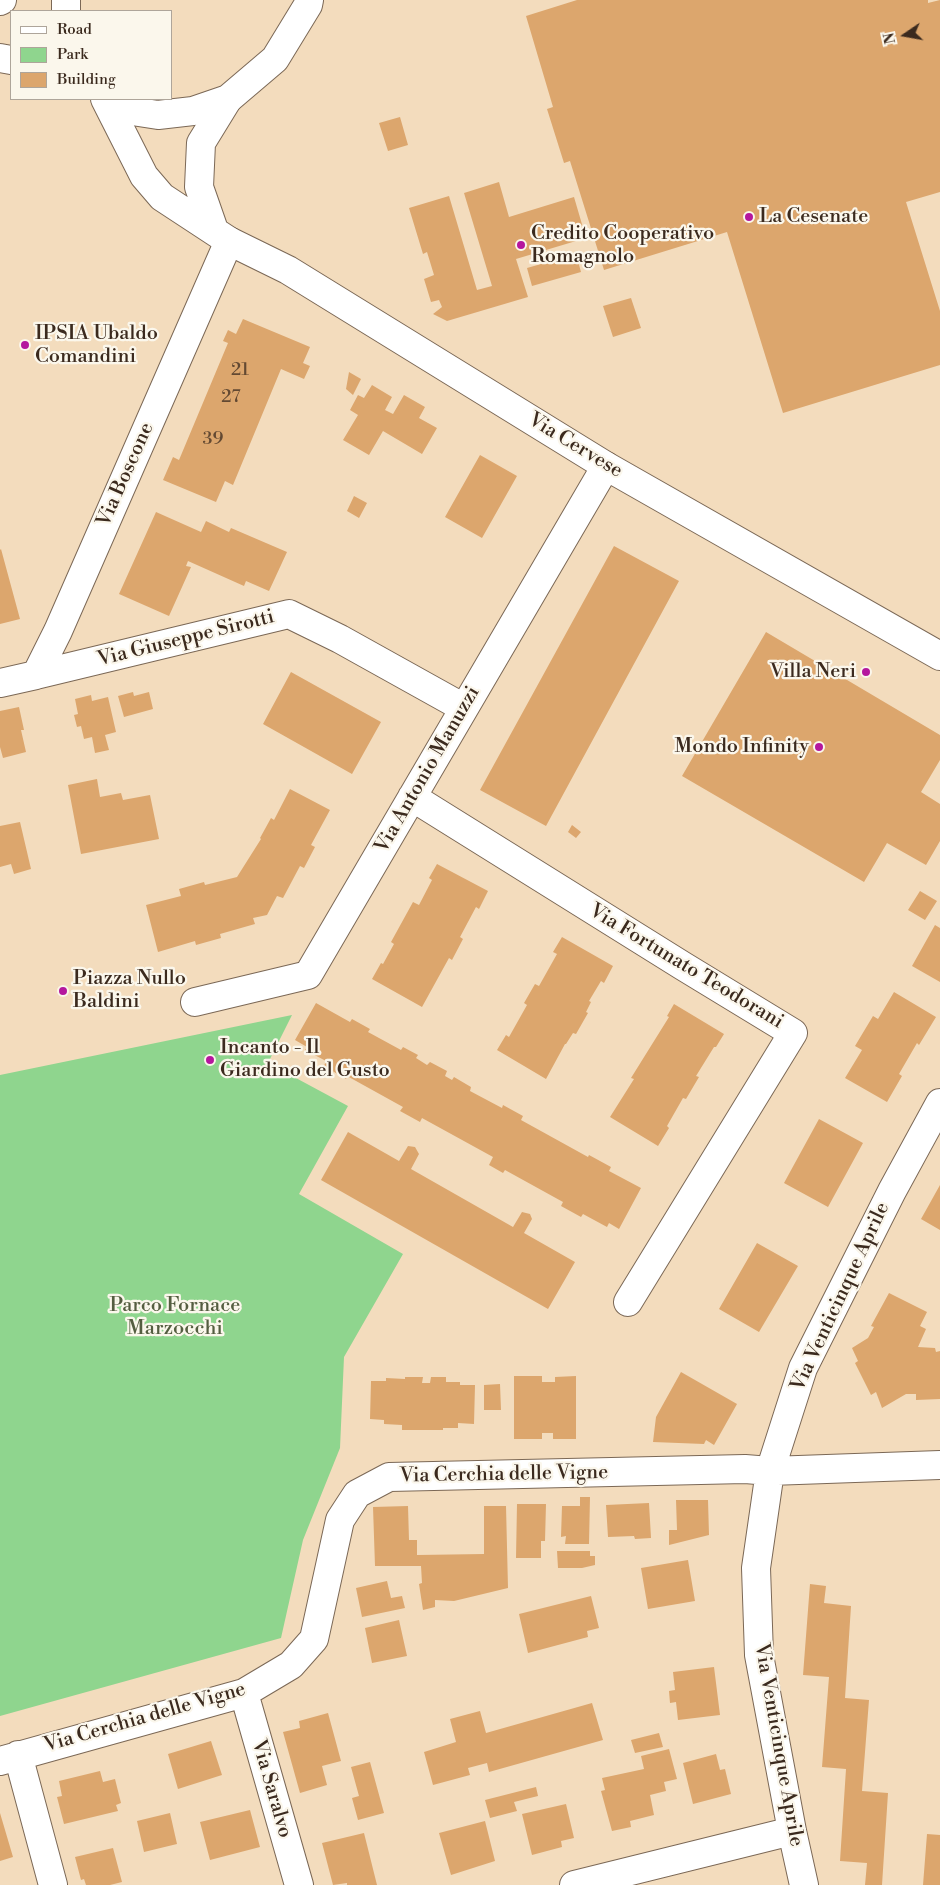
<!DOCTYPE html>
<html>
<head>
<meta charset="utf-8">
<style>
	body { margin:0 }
	#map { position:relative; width:940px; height:1885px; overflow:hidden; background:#f3dcbd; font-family:"Libre Bodoni",serif }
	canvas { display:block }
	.legend { position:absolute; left:10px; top:10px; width:162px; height:90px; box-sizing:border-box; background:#fbf7ec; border:1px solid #aea59a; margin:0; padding:6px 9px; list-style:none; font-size:15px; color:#3b2a1e }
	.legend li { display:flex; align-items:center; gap:10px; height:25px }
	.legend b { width:25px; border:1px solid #aea59a }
	.north { position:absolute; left:880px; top:10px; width:50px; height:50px; -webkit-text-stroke:4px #fbf7ec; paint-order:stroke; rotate:258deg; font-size:14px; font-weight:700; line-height:20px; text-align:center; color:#3b2a1e }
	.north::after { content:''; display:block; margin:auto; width:18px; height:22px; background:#3b2a1e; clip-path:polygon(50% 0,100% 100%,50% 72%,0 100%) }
</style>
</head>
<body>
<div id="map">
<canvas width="940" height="1885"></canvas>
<ul class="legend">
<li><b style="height:6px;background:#fff"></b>Road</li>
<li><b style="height:14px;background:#8fd58e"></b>Park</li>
<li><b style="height:14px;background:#dca66d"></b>Building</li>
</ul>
<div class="north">N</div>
</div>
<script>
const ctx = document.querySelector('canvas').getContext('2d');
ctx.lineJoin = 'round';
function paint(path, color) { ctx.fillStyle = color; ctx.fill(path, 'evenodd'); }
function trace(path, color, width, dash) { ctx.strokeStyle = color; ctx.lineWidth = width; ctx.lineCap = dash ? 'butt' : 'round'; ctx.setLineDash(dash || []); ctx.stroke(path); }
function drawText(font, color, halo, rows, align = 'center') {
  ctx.font = font + ' "Libre Bodoni",serif'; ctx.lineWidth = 4.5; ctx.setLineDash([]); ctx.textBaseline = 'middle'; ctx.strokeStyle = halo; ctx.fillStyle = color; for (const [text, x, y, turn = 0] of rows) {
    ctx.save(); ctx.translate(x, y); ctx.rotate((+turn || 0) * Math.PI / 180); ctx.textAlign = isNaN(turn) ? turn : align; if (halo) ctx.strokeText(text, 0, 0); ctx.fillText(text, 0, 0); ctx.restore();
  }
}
paint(new Path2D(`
	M292,1015L268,1063L348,1106L299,1194L403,1254L344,1357L340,1448L303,1540L281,1638L0,1716V1075Z`), '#8fd58e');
paint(new Path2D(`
	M577,0H928V3L940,0V192L906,202L940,311V365L783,413L727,232L604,270L570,161L564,163L547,109L553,107L526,16Z
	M400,117L408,145L388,151L379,123Z
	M499,182L509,217L574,197L586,238L516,259L528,297L447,321L433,314L442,307L439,300L431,302L424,279L434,275L427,252L423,254L409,208L449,196L477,290L492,286L464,193Z
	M576,254L581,272L532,286L527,268Z
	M631,298L641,328L613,337L603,306Z
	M243,319L310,347L303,363L310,366L304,379L281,369L233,485L225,481L216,502L163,480L173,457L179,460L228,343L223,341L228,330L236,334Z
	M349,372L361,379L353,395L346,389Z
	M372,385L392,397L385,410L393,414L404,395L425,407L419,418L437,428L422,454L383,431L369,455L343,440L358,415L350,410L358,395L364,398Z
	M480,455L517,476L482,538L445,517Z
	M354,496L367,503L359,518L347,511Z
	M156,512L201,532L206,521L229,532L231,528L287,552L269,591L246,581L244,586L188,561L186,566L191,567L169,616L119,594Z
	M614,546L679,581L546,826L480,790Z
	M1,549L20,619L0,624V550Z
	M766,632L940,735V760L921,792L940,804V841L926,865L887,843L864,882L682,776Z
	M291,672L381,722L352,774L263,724Z
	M133,692L134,696L149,692L153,709L124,717L118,696Z
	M91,695L92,701L108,697L116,732L105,735L109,750L95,753L92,737L84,739L81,726L77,727L74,715L78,714L75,699Z
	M19,707L24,730H21L26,752L3,758L0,747V711Z
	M97,779L100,797L121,793L123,800L150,795L159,839L81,854L68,785Z
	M290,789L330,810L311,845L315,847L304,868L300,866L283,898L277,896L267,915L253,918L255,924L220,934L221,938L196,945L195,941L158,952L146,905L181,896L179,889L204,882L205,885L237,877L261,839L260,838L271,818L274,820Z
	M20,822L31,869L14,874L11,864L0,867V826Z
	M572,825L581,832L576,838L568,832Z
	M437,864L488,891L479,909L476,907L460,937L463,939L452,960L449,958L422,1007L372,979L381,963L383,964L394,944L391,942L413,902L419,905L432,880L429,878Z
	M920,891L937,901L925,920L908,910Z
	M935,925L940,928V982L912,966Z
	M562,937L613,966L604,983L601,981L589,1001L591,1002L586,1012L588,1013L576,1034L573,1033L566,1044H565L546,1079L497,1050L506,1035L509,1037L527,1005L524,1003L535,984L539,986L557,954L553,952Z
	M894,992L936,1017L919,1045L917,1043L899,1074L902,1076L887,1102L845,1078L862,1050L855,1046L873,1016L878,1019Z
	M316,1003L350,1022L352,1019L370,1029L368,1032L401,1050L403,1047L418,1055L416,1058L427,1065L430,1062L447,1071L445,1076L452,1080L454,1077L471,1087L470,1091L502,1108L503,1105L523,1116L521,1120L588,1157L589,1155L611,1167L609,1171L641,1188L619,1229L609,1223L607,1227L583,1214L581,1217L561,1206L563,1202L505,1170L503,1173L489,1165L493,1157L422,1118L420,1122L400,1111L403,1107L347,1076L346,1079L324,1066L326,1061L305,1050L307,1047L295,1040Z
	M674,1004L724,1034L716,1047H714L696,1076L699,1077L686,1099L683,1098L667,1126L669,1128L658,1146L610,1117L634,1079L631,1078L669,1017L667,1016Z
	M819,1119L863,1143L828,1207L784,1183Z
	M348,1132L399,1161L408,1146L415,1147L419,1154L411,1169L513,1227L522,1212L530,1214L532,1219L524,1233L575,1262L548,1309L321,1180Z
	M940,1185V1230L921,1219Z
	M757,1243L798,1266L759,1332L719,1309Z
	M889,1293L927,1312L920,1326L926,1329L918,1347L935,1348L936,1352L940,1351V1399L916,1400V1394H906L882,1408L876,1392L871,1395L855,1363L858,1361L852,1348L868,1338L874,1327L871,1326Z
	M681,1372L737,1404L714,1445L706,1440L704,1444L653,1442L656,1417Z
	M514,1376H542V1382H555V1377L576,1376V1439H553V1433H542V1439H514Z
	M405,1377H423L422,1383H430L431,1377H446V1382H460V1385H475L474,1424L458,1423V1428H443V1430H402V1425L384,1424V1420L370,1419L371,1381H386V1378L405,1379Z
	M500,1384L501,1410H484V1385Z
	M580,1497H590L589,1544H565L566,1536L561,1537L562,1506H580Z
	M676,1500H708L709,1535L669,1545V1530H677Z
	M649,1503L651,1538L635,1539L634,1536L608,1537L606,1505Z
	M517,1504H546L545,1541H541V1558H516Z
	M408,1506L409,1540H417V1555L484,1554V1506H506L508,1588L454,1601L435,1600V1607L423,1610L419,1584L422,1583L421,1566H375L373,1507Z
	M557,1551H590V1556H595V1565L582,1568H558Z
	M688,1560L695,1601L648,1609L641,1568Z
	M387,1581L391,1598L402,1596L405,1608L362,1617L356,1588Z
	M810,1584L826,1586L824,1603L851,1606L845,1698L869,1700L862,1791L888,1793L882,1885H865L867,1863L840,1861L846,1769L822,1767L829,1677L803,1675Z
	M591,1596L599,1628L587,1631L588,1637L528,1653L519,1614Z
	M399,1620L407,1656L372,1663L365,1628Z
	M714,1667L720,1715L678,1720L676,1702L670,1703L669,1691L675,1690L673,1672Z
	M592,1703L603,1740L489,1772L487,1763L468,1768L470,1775L433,1785L424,1752L456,1742L450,1719L480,1711L486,1733Z
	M328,1713L341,1761L322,1766L327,1785L300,1793L283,1732L300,1728L299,1721Z
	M659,1733L663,1747L635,1753L631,1740Z
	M211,1741L222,1775L178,1789L168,1754Z
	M669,1749L677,1779L664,1782L666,1791L650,1795L654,1815L630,1821L631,1827L612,1831L601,1791L605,1790L602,1778L644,1769L641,1756Z
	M716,1754L720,1770L725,1769L731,1794L693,1804L683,1763Z
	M370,1762L384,1813L358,1820L352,1798L359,1796L351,1767Z
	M100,1771L103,1782L115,1779L121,1803L116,1805L118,1811L64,1824L57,1797L62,1796L59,1781Z
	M536,1787L538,1796L514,1802L517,1811L490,1818L485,1800Z
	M566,1804L574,1838L561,1841L562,1847L532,1855L522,1814Z
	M250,1810L260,1847L210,1860L200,1822Z
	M0,1813L13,1857L0,1861Z
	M170,1813L177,1844L144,1852L137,1821Z
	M485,1821L495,1861L451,1875L439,1833Z
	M364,1833L377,1885H347V1883L333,1885L322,1843Z
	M927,1834L940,1835V1885H923Z
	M113,1848L122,1882L110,1885H86L84,1879L81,1880L75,1857Z`), '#dca66d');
const minor = new Path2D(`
	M36,675L289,614L340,639L464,708
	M0,683L36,675L58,631L229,241
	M412,797L683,966L793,1033L628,1302
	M195,1002L308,975L606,466
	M244,1693L299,1885
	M18,1755L53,1885
	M0,1761L244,1693L291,1665L314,1639L340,1520L357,1494L389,1477L745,1469L770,1471L940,1465
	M574,1885L792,1831
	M804,1885L792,1831L759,1655L756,1568L770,1471L803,1368L892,1191L940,1103`);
const tertiary = new Path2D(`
	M105,99L144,176L162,197L229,241L288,270L606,466L940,656
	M214,230L199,187L201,143L228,99`);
const secondary = new Path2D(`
	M0,1L2,0
	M66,11V0
	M0,58L11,60
	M108,99L132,111L158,115L193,111L228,99L275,59L308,5L309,0`);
trace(minor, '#7b6856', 30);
trace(tertiary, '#7b6856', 30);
trace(secondary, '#7b6856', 30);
trace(minor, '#fff', 28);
trace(tertiary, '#fff', 28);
trace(secondary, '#fff', 28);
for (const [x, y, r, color] of [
	[749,217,5,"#b5179e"],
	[521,245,5,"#b5179e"],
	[25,345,5,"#b5179e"],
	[866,672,5,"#b5179e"],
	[819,747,5,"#b5179e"],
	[63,991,5,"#b5179e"],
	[210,1060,5,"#b5179e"]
]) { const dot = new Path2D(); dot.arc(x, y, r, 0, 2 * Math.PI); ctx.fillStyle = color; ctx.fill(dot); trace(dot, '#fbf7ec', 2); }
drawText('18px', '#634932', null, [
	["21",240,371],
	["27",231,398],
	["39",213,440]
]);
drawText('20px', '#3b2a1e', '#fbf7ec', [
	["La Cesenate",759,217],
	["Credito Cooperativo",531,234],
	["Romagnolo",531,257],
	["IPSIA Ubaldo",35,334],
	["Comandini",35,357],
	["Villa Neri",856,672,"right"],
	["Mondo Infinity",809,747,"right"],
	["Piazza Nullo",73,979],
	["Baldini",73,1002],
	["Incanto - Il",220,1048],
	["Giardino del Gusto",220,1071]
], 'left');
drawText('20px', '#3b2a1e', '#fbf7ec', [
	["Via Cervese",575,446,31],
	["Via Boscone",126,475,-66],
	["Via Giuseppe Sirotti",186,639,-14],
	["Via Antonio Manuzzi",428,770,-60],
	["Via Fortunato Teodorani",686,967,31],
	["Via Venticinque Aprile",841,1297,-65],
	["Via Cerchia delle Vigne",504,1475,-1],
	["Via Cerchia delle Vigne",145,1718,-16],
	["Via Venticinque Aprile",778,1745,80],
	["Via Saralvo",271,1789,74]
]);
drawText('20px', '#545d40', '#fbf7ec', [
	["Parco Fornace",175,1306],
	["Marzocchi",175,1329]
]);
</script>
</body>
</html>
